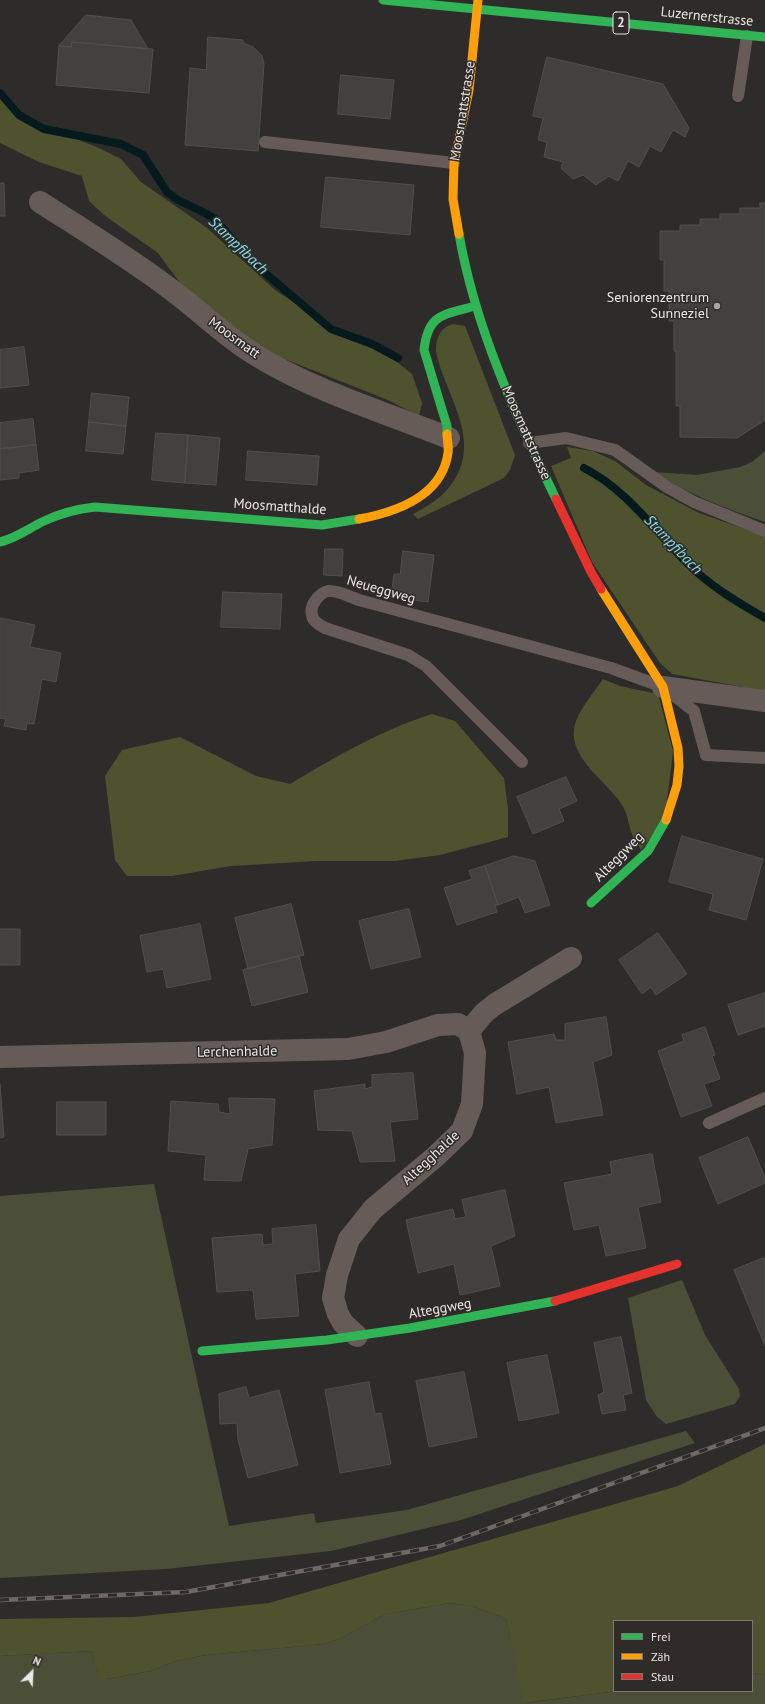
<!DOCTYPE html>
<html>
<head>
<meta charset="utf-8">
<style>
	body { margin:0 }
	#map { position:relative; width:765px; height:1704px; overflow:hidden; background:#2e2c2a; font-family:"PT Sans",sans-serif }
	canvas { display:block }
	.legend { position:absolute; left:613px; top:1620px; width:140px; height:72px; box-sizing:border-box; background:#2f2b29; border:1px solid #7a7775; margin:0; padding:5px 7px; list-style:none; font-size:12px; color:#eae8e7 }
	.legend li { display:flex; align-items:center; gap:8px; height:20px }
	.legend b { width:20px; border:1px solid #7a7775 }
	.north { position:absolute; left:12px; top:1652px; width:40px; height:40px; -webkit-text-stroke:3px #2f2b29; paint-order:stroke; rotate:24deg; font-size:11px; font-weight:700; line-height:16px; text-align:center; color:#eae8e7 }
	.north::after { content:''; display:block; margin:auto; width:14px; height:18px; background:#eae8e7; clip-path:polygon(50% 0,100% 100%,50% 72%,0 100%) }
</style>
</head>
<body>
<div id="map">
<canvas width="765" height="1704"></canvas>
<ul class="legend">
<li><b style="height:5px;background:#30b455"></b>Frei</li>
<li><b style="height:5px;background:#ff9f0a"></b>Zäh</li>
<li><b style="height:5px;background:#e5322d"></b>Stau</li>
</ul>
<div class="north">N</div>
</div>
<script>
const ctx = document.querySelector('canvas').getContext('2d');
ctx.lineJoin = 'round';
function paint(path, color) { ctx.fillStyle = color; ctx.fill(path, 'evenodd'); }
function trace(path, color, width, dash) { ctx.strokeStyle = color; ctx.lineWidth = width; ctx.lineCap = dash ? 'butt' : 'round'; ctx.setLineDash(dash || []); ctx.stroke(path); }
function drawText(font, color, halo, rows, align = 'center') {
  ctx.font = font + ' "PT Sans",sans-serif'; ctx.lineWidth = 3; ctx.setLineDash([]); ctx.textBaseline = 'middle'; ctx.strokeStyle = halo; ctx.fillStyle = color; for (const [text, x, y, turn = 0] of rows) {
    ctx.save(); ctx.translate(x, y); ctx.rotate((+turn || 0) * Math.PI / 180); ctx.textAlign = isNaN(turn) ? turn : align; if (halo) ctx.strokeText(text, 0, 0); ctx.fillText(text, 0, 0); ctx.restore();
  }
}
paint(new Path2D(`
	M765,451V522C727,509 687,494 654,472L697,475L740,467L752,462Z
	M154,1184L229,1526L314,1513L316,1523L407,1510L686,1431L695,1443L461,1520L331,1551L166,1569L0,1578V1196Z
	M682,1280L705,1335L739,1389L740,1396L735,1404L666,1424L657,1417L646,1400L628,1298Z
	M450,1603L473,1606L506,1619L525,1703L617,1691H752V1674L765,1673V1704H0V1656L91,1651L100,1679H106L151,1671L176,1661L206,1655L324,1644L339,1639L386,1614Z`), '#4c4f37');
paint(new Path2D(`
	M0,93L29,120L99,148L121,159L141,182L207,228L275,290L339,332L392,358L412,374L422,403L419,416L388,400L262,350L186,291L158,253L104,215L89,201L82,176L39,162L0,143Z
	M453,324L465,326L515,455L510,470L504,478L418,519L413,514C434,503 449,493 459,471C477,431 443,390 436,351C436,337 440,328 453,324Z
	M567,447L593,451L615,461L646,485L699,513L765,536V691L672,674L660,663L592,562L551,466L571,458Z
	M603,679L620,686L658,694L673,751L665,818L641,850C638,845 634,839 632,834C628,824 628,814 622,805C614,793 603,783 593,772C558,732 577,716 603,679Z
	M432,714L455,721L504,778L508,809V837L440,855L395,861H316L231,866L172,876H127L115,860L105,776L122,750L180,737L256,776L290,784C337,756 379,731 432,714Z
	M765,1444V1673L752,1674V1621H614V1691H617L524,1703L506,1619L473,1606L450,1603L386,1614L339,1639L324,1644L206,1655L176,1661L151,1671L106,1679L100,1680L91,1651L0,1656V1619L134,1617L269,1603L678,1486Z`), '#4f522f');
trace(new Path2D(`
	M0,93L19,115L44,129L121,144L143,155L167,192L178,200L205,213L215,219L251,261L331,329L372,344L398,358
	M584,468C627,490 654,530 687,563C710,586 737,602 765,618`), '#041a1c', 8);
const building = new Path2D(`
	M86,15L131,20L148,49L72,42L71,47L59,46Z
	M208,37L243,40V43L253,47L262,56L264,64L258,151L185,145L190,68L206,70Z
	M72,42L153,49L149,93L56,85L59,46L71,47Z
	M547,57L663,84L689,128L685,137L673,130L661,152L650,146L639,167L628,161L618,181L609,176L596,185L583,175L573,179L561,168L563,162L544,157L547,142L538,140L543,118L533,116Z
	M341,75L394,80L390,119L338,114Z
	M326,177L414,185L410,235L321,227Z
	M0,183H4L5,216H0Z
	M760,203H765V420L737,438L680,437V406H676V351H674V321H669V291H664V260H660V231H680V225H700V219H720V214H740V208H760Z
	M24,347L29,385L0,388V350Z
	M92,393L129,397L126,426L89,422Z
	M33,419L36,445L0,449V423Z
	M89,422L126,426L123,454L86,451Z
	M156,433L188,435L185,483L152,480Z
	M188,435L220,438L216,485L185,483Z
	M36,445L39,470L19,473V478L0,480V449Z
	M248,451L319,456L317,485L246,480Z
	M325,549H343L342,576L324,575Z
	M403,551L434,555L428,602L391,597L394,574H400Z
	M223,592L282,594L280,629L221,627Z
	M0,618L35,625L30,647L61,653L56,682L42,679L34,724L27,723L26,730L4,726L6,719L0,718Z
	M566,777L577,801L559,809L564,821L533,834L517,797Z
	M682,836L763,859L746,920L709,910L713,894L669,882Z
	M514,856L535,861L550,905L525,913L519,897L498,905L485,866Z
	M485,866L498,905H495L497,912L457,925L444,888L472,879L469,871Z
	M291,904L304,955L248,969L235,918Z
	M409,909L421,957L371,969L359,921Z
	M200,924L211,979L167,988L163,969L147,972L140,936Z
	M0,929H20V965H0Z
	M658,933L687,974L656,995L651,987L642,994L619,960Z
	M299,956L308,992L252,1006L243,970Z
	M765,993V1026L738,1035L728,1005Z
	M606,1017L612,1055L593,1062L603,1115L556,1123L549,1087L517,1094L508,1042L554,1034L556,1040H565V1024Z
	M705,1027L715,1055L712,1056L720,1079L704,1084L712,1106L681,1117L658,1051L684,1041L682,1035Z
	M413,1073L418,1119L390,1122L395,1161L360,1162L352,1131L318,1130L314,1091L365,1084V1089L372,1087V1075Z
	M0,1084L4,1137L0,1138Z
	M229,1098L275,1099L272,1145L248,1149L241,1181L204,1180L206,1155L168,1151L171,1101L218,1104L219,1112L230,1114Z
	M57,1102H106V1135H57Z
	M748,1137L765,1178V1183L718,1204L699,1158Z
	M652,1154L661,1202L638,1207L646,1248L606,1256L599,1225L574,1230L564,1183L612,1174L610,1162Z
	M505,1190L515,1236L491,1246L500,1286L460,1295L454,1264L418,1273L406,1220L453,1209L455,1219L466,1217L462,1200Z
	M316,1225L320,1271L295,1274L299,1316L256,1319L253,1290L217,1292L212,1238L262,1234L263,1245L273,1244L272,1229Z
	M764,1258L765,1260V1346L734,1270Z
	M621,1337L632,1393L623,1395L626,1410L602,1414L598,1395L604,1392L594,1343Z
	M547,1355L559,1413L519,1421L507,1363Z
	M464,1372L477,1437L429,1447L416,1381Z
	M369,1382L375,1414L381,1413L391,1464L340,1473L325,1390Z
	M246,1387L249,1398L279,1390L298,1465L248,1478L238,1440L237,1423L220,1424L219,1394Z`);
paint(building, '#434140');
trace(building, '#504f4e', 1);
trace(new Path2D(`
	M738,96L747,36
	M265,142L454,163
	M529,443L566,438L615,450L667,487L694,502L765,531
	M522,762L426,666L408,655L325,628C320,625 313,622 312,615C309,606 319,593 328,591C338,590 350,597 359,600L611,668L663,687L694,711L706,755L765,758
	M709,1123L765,1098`), '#675b57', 12);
trace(new Path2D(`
	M40,202C85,231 131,259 173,291C201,312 225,336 254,354C311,390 386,413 449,438
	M663,687L765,701
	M469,1031L484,1013L494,1005L571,958
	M0,1057L348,1049L386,1042L438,1025L458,1024L469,1031
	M357,1336L343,1323L338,1314L333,1298L337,1275L349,1239L373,1209L435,1157L462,1131L472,1104L475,1053L469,1031`), '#675b57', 22);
trace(new Path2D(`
	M383,0L765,37
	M459,234C475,327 515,414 556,499
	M447,434V426L424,350C428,313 444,315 475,306
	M0,542C17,538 29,528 44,521C61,513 77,509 95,507L322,525L359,519
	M591,903L648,851L666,820
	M202,1351L327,1340L410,1328L555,1301`), '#30b455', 9);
trace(new Path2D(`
	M459,234L453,199L454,163L469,90L478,0
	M359,519C397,512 442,496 448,453C449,447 447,440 447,434
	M601,589L663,687L678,748L679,766L677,785L666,820`), '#ff9f0a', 9);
trace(new Path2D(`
	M556,499L591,572L601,589
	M555,1301L677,1264`), '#e5322d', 9);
const rail = new Path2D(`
	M0,1600L186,1592L440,1546L765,1428`);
trace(rail, '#6f6866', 4.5);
trace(rail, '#2f2b29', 3, [9]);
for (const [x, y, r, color] of [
	[717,306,4,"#a8a6a5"]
]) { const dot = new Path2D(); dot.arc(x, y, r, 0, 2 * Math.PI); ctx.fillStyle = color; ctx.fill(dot); trace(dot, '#2f2b29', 1.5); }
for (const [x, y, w] of [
	[621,23,16]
]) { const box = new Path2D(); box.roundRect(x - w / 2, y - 11, w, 22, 3); ctx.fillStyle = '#2f2b29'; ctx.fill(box); trace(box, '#eae8e7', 1); }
drawText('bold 13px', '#eae8e7', null, [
	["2",621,23]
]);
drawText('14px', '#eae8e7', '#2f2b29', [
	["Luzernerstrasse",707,17,6],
	["Moosmattstrasse",463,111,-81],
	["Moosmatt",234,338,36],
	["Moosmattstrasse",526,433,66],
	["Moosmatthalde",280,507,4],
	["Neueggweg",381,590,16],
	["Alteggweg",619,857,-45],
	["Lerchenhalde",237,1052,-1],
	["Altegghalde",431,1158,-43],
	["Alteggweg",440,1309,-10]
]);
drawText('14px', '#eae8e7', '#2f2b29', [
	["Seniorenzentrum",709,298],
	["Sunneziel",709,314]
], 'right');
drawText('italic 15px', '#81dee9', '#2f2b29', [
	["Stampfibach",238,246,44],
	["Stampfibach",673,545,46]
]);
</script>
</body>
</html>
